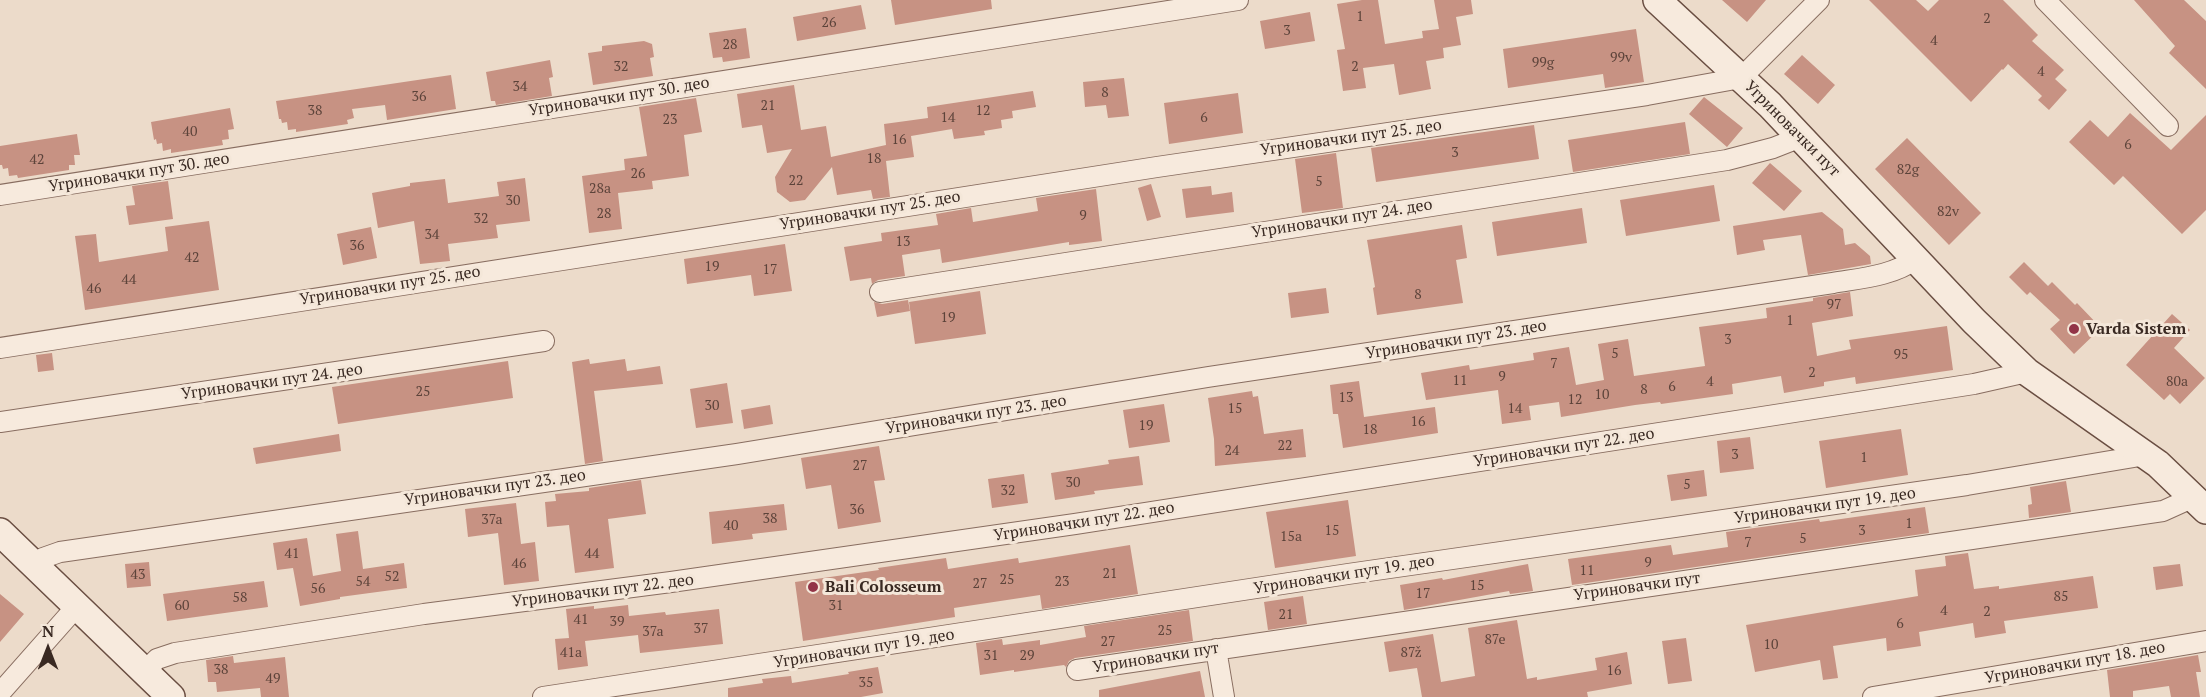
<!DOCTYPE html>
<html>
<head>
<meta charset="utf-8">
<style>
	body { margin:0 }
	#map { position:relative; width:2206px; height:697px; overflow:hidden; background:#ecdbca; font-family:"PT Serif",serif }
	canvas { display:block }
	.north { position:absolute; left:18px; top:619px; width:60px; height:60px; -webkit-text-stroke:4px #f4e7d9; paint-order:stroke; rotate:0deg; font-size:16px; font-weight:700; line-height:24px; text-align:center; color:#392922 }
	.north::after { content:''; display:block; margin:auto; width:21px; height:27px; background:#392922; clip-path:polygon(50% 0,100% 100%,50% 72%,0 100%) }
</style>
</head>
<body>
<div id="map">
<canvas width="2206" height="697"></canvas>
<div class="north">N</div>
</div>
<script>
const ctx = document.querySelector('canvas').getContext('2d');
ctx.lineJoin = 'round';
function paint(path, color) { ctx.fillStyle = color; ctx.fill(path, 'evenodd'); }
function trace(path, color, width, dash) { ctx.strokeStyle = color; ctx.lineWidth = width; ctx.lineCap = dash ? 'butt' : 'round'; ctx.setLineDash(dash || []); ctx.stroke(path); }
function drawText(font, color, halo, rows, align = 'center') {
  ctx.font = font + ' "PT Serif",serif'; ctx.lineWidth = 6; ctx.setLineDash([]); ctx.textBaseline = 'middle'; ctx.strokeStyle = halo; ctx.fillStyle = color; for (const [text, x, y, turn = 0] of rows) {
    ctx.save(); ctx.translate(x, y); ctx.rotate((+turn || 0) * Math.PI / 180); ctx.textAlign = isNaN(turn) ? turn : align; if (halo) ctx.strokeText(text, 0, 0); ctx.fillText(text, 0, 0); ctx.restore();
  }
}
paint(new Path2D(`
	M891,0H991L992,9L895,25Z
	M1362,0H1378L1385,44L1423,38L1422,31L1439,29L1434,0H1471L1473,14L1456,17L1461,45L1443,48L1444,58L1426,61L1431,89L1399,95L1394,64L1363,68L1366,88L1343,91L1337,50L1345,49L1337,4Z
	M1722,0H1766L1747,22Z
	M1869,0H1916L1928,11L1939,0H2003L2038,35L2032,41L2064,70L2055,79L2067,90L2049,110L2038,100L2042,96L2008,64L2003,70L2002,69L1971,102Z
	M2134,0H2184L2206,21V89L2169,53L2175,46Z
	M861,5L866,29L797,41L793,17Z
	M1310,12L1315,41L1265,49L1260,21Z
	M746,28L750,58L723,62L722,57L713,58L709,33Z
	M1636,29L1644,82L1605,88L1603,74L1508,88L1503,49Z
	M644,41L652,44L654,57L650,58L653,76L593,85L588,53L602,51V46Z
	M1802,55L1835,85L1818,104L1784,74Z
	M550,60L553,77L549,78L552,96L496,105L495,101H491L486,72Z
	M451,75L456,109L387,120L385,105L352,109L354,118L347,120L348,124L296,132V129L288,130L287,122L282,123L281,119H279L276,101Z
	M1124,78L1129,116L1108,118L1106,105L1085,107L1083,82Z
	M794,85L801,130L826,126L831,157L886,145L884,124L928,118L927,107L1033,91L1036,107L1012,111L1013,118L1001,120L1002,128L984,131L985,135L954,139L952,129L911,136L914,157L886,161L890,197L873,199L871,190L837,195L832,167L805,200L790,202L777,192L775,177L792,149L767,153L762,125L742,128L737,94Z
	M1238,93L1243,133L1169,144L1164,103Z
	M1704,97L1743,128L1727,147L1689,114Z
	M696,98L702,132L684,135L689,176L652,181L653,189L618,193L622,229L589,233L582,176L625,170L624,159L647,156L639,107Z
	M230,108L234,129L228,130L229,139L222,140L223,145L171,153V149L163,151L162,143L157,144L156,139L154,140L151,122Z
	M2130,113L2171,150L2206,115V210L2182,234L2123,176L2114,185L2069,142L2090,120L2108,137Z
	M1685,122L1690,154L1573,172L1568,140Z
	M1534,125L1539,159L1376,182L1371,148Z
	M77,134L80,155H74L75,165H69V170L18,178L17,175L9,176L8,168L3,169L2,165H0V146Z
	M1907,138L1981,213L1949,245L1875,169Z
	M1336,153L1343,208L1302,213L1295,159Z
	M1770,163L1802,191L1784,211L1752,183Z
	M525,178L530,221L496,225L498,238L448,244L450,261L420,264L414,221L378,228L372,193L410,186V183L445,179L448,203L499,196L497,182Z
	M168,181L173,219L129,225L126,206L135,205L132,186Z
	M1151,184L1161,217L1147,221L1138,188Z
	M1714,185L1720,221L1626,236L1620,200Z
	M1211,186L1212,195L1232,192L1234,212L1186,218L1182,189Z
	M1096,189L1102,241L1069,245V242L942,263L940,249L902,255L905,276L878,280L872,284L871,278L850,281L844,247L882,241L881,233L938,225L936,214L971,208L973,222L1038,211L1036,198Z
	M1582,208L1587,243L1497,256L1492,222Z
	M1822,212L1843,229L1845,245L1855,243L1870,256L1871,264L1808,275L1801,235L1763,240L1765,250L1737,255L1733,226Z
	M209,221L219,290L85,310L75,236L96,234L99,262L168,251L165,227Z
	M1462,225L1467,258L1456,260L1463,303L1377,315L1373,288L1375,287L1367,240Z
	M371,227L377,258L343,265L337,234Z
	M785,244L792,291L754,296L751,275L687,284L684,259Z
	M2024,262L2048,286L2052,282L2075,305L2077,303L2101,328L2074,354L2050,329L2060,320L2030,292L2027,295L2009,277Z
	M1326,288L1329,313L1291,318L1288,293Z
	M980,291L986,334L915,344L909,302Z
	M1850,292L1853,316L1812,323L1817,356L1851,349L1849,340L1947,326L1953,370L1856,384L1855,377L1824,382V386L1784,393L1781,376L1732,384L1733,394L1661,404L1660,402L1635,405L1561,417L1559,402L1529,406L1531,420L1502,424L1498,390L1426,400L1421,373L1469,365L1470,370L1534,360L1533,353L1569,347L1576,385L1604,380L1598,344L1628,339L1634,376L1705,366L1699,327L1767,318L1766,308L1813,301V298Z
	M908,300L910,311L877,317L874,302L882,304Z
	M2172,314L2190,330L2174,348L2205,378L2180,404L2170,394L2164,400L2126,365Z
	M52,353L54,370L38,372L36,355Z
	M589,359L590,364L625,359L627,371L660,366L663,384L594,391L603,461L585,464L572,362Z
	M508,361L513,398L338,424L332,387Z
	M1359,381L1364,417L1435,407L1438,433L1343,448L1338,414H1333L1330,385Z
	M727,383L733,423L696,428L690,389Z
	M1252,391L1253,397L1258,396L1264,434L1303,429L1306,457L1215,466L1214,439L1208,398Z
	M1164,404L1170,442L1129,448L1123,410Z
	M770,405L773,424L744,429L741,410Z
	M1901,429L1908,475L1826,488L1819,441Z
	M339,434L341,451L256,464L253,448Z
	M1750,437L1754,469L1720,473L1717,441Z
	M879,446L885,480L874,481L881,522L838,529L831,485L806,489L801,458Z
	M1139,456L1143,485L1094,491L1095,494L1055,500L1051,473L1109,464L1108,460Z
	M1704,470L1707,496L1671,501L1667,475Z
	M1024,474L1028,503L992,508L988,479Z
	M641,480L646,514L608,519L614,568L575,573L569,525L547,527L545,502L556,501L555,494L589,491V488Z
	M2066,481L2071,512L2029,518L2028,505L2032,504L2030,487Z
	M1348,500L1356,556L1275,568L1266,512Z
	M516,503L521,544L535,542L539,581L504,585L498,533L468,537L465,509Z
	M784,504L787,530L752,534L753,539L712,544L709,512Z
	M1925,507L1929,533L1572,585L1568,559L1671,545L1673,555L1728,547L1726,532L1819,519L1820,522Z
	M358,531L363,569L404,563L407,588L340,597V599L300,606L293,568L277,570L273,543L307,538L313,576L341,571L336,534Z
	M1130,545L1138,594L1042,609L1040,595L954,608L955,617L803,641L795,582L879,570L878,568L946,558L948,569L1018,558L1019,563Z
	M1968,553L1974,589L1999,586V589L2093,576L2098,608L2004,621L2006,633L1975,638L1973,623L1919,632L1921,646L1887,651L1886,638L1833,646L1838,678L1823,680L1820,660L1755,672L1746,625L1918,596L1915,570L1946,566L1945,556Z
	M149,562L151,586L127,588L125,564Z
	M1528,564L1533,591L1510,594L1509,591L1404,610L1400,585L1442,578L1443,580Z
	M2180,564L2183,586L2156,590L2153,567Z
	M264,581L268,607L167,621L163,594Z
	M0,594L24,614L0,642Z
	M1303,596L1307,624L1268,630L1264,602Z
	M628,605L629,616L665,612L666,615L719,609L723,644L640,653L638,635L585,641L588,666L558,670L555,639L569,638L566,609L594,606V609Z
	M1189,610L1193,641L1075,658L1069,661L1066,667L1064,665L1014,672V670L980,675L976,643L1002,639L1003,645L1040,640V645L1086,637L1084,626Z
	M1517,620L1527,679L1537,677V680L1597,670L1595,658L1627,652L1632,684L1587,692L1588,697H1422L1417,668L1389,672L1384,642L1433,634L1441,682L1475,676L1468,628Z
	M1686,638L1692,681L1668,684L1662,641Z
	M2198,655L2201,672H2196L2200,697H2171L2169,686L2133,691V697H2110L2107,670Z
	M233,656L234,663L285,657L289,697H261L260,688L217,692L216,682H208L206,660Z
	M878,667L883,693L861,697H728V688L763,683L762,679L791,676L792,683L849,674L848,672Z
	M1200,671L1205,697H1099V690Z`), '#c79283');
const street = new Path2D(`
	M2045,0L2168,126
	M0,195L1238,0
	M880,292L1727,160L1773,148L1801,137
	M0,348L1157,167L1647,95L1741,78L1819,0
	M0,422L544,341
	M34,564L43,558L60,552L737,454L1208,377L1833,283C1862,278 1892,276 1916,259
	M1216,649L1224,697
	M1077,670L2163,511L2194,497
	M145,671L157,659L175,653L424,614L671,582L1075,524L1974,384L2027,372
	M0,693L77,606
	M543,697L1348,574L1967,485L2146,455
	M1873,697L2206,641`);
const secondary = new Path2D(`
	M1657,0L1770,105L1974,321L2027,372L2158,464L2206,510
	M0,532L171,697`);
trace(street, '#886d60', 22);
trace(secondary, '#6a4e42', 30);
trace(street, '#f7eadd', 20);
trace(secondary, '#f7eadd', 27);
for (const [x, y, r, color] of [
	[2074,329,6,"#923447"],
	[813,587,6,"#923447"]
]) { const dot = new Path2D(); dot.arc(x, y, r, 0, 2 * Math.PI); ctx.fillStyle = color; ctx.fill(dot); trace(dot, '#f4e7d9', 2); }
drawText('14px', '#5c433a', null, [
	["1",1360,17],
	["2",1987,19],
	["26",829,23],
	["3",1287,31],
	["4",1934,41],
	["28",730,45],
	["99v",1621,58],
	["99g",1543,63],
	["32",621,67],
	["2",1355,67],
	["4",2041,72],
	["34",520,87],
	["8",1105,93],
	["36",419,97],
	["21",768,106],
	["38",315,111],
	["12",983,111],
	["14",948,118],
	["6",1204,118],
	["23",670,120],
	["40",190,132],
	["16",899,140],
	["6",2128,145],
	["3",1455,153],
	["18",874,159],
	["42",37,160],
	["82g",1908,170],
	["26",638,174],
	["22",796,181],
	["5",1319,182],
	["28a",600,189],
	["30",513,201],
	["82v",1948,212],
	["28",604,214],
	["9",1083,216],
	["32",481,219],
	["34",432,235],
	["13",903,242],
	["36",357,246],
	["42",192,258],
	["19",712,267],
	["17",770,270],
	["44",129,280],
	["46",94,289],
	["8",1418,295],
	["97",1834,305],
	["19",948,318],
	["1",1790,321],
	["3",1728,340],
	["5",1615,354],
	["95",1901,355],
	["7",1554,364],
	["2",1812,373],
	["9",1502,377],
	["11",1460,381],
	["4",1710,382],
	["80a",2177,382],
	["6",1672,387],
	["8",1644,390],
	["25",423,392],
	["10",1602,395],
	["13",1346,398],
	["12",1575,400],
	["30",712,406],
	["15",1235,409],
	["14",1515,409],
	["16",1418,422],
	["19",1146,426],
	["18",1370,430],
	["22",1285,446],
	["24",1232,451],
	["3",1735,455],
	["1",1864,458],
	["27",860,466],
	["30",1073,483],
	["5",1687,485],
	["32",1008,491],
	["36",857,510],
	["38",770,519],
	["37a",492,520],
	["1",1909,524],
	["40",731,526],
	["15",1332,531],
	["3",1862,531],
	["15a",1291,537],
	["5",1803,539],
	["7",1748,543],
	["41",292,554],
	["44",592,554],
	["9",1648,563],
	["46",519,564],
	["11",1587,571],
	["21",1110,574],
	["43",138,575],
	["52",392,577],
	["25",1007,580],
	["54",363,582],
	["23",1062,582],
	["27",980,584],
	["15",1477,586],
	["56",318,589],
	["17",1423,594],
	["85",2061,597],
	["58",240,598],
	["60",182,606],
	["31",836,606],
	["4",1944,611],
	["2",1987,612],
	["21",1286,615],
	["41",581,620],
	["39",617,622],
	["6",1900,624],
	["37",701,629],
	["25",1165,631],
	["37a",653,632],
	["87e",1495,640],
	["27",1108,642],
	["10",1771,645],
	["41a",571,653],
	["87ž",1411,653],
	["31",991,656],
	["29",1027,656],
	["38",221,670],
	["16",1614,671],
	["49",273,679],
	["35",866,683]
]);
drawText('16px', '#392922', '#f4e7d9', [
	["Угриновачки пут 30. део",619,97,-9],
	["Угриновачки пут",1792,129,45],
	["Угриновачки пут 25. део",1351,138,-8],
	["Угриновачки пут 30. део",139,173,-9],
	["Угриновачки пут 25. део",870,211,-9],
	["Угриновачки пут 24. део",1342,219,-9],
	["Угриновачки пут 25. део",390,286,-9],
	["Угриновачки пут 23. део",1456,340,-9],
	["Угриновачки пут 24. део",272,382,-8],
	["Угриновачки пут 23. део",976,415,-9],
	["Угриновачки пут 22. део",1564,448,-9],
	["Угриновачки пут 23. део",495,488,-8],
	["Угриновачки пут 19. део",1825,506,-8],
	["Угриновачки пут 22. део",1084,522,-9],
	["Угриновачки пут 19. део",1344,575,-9],
	["Угриновачки пут",1637,587,-8],
	["Угриновачки пут 22. део",603,591,-7],
	["Угриновачки пут 19. део",864,649,-9],
	["Угриновачки пут",1156,658,-9],
	["Угриновачки пут 18. део",2075,663,-10]
]);
drawText('bold 16px', '#392922', '#f4e7d9', [
	["Varda Sistem",2086,329],
	["Bali Colosseum",825,587]
], 'left');
</script>
</body>
</html>
